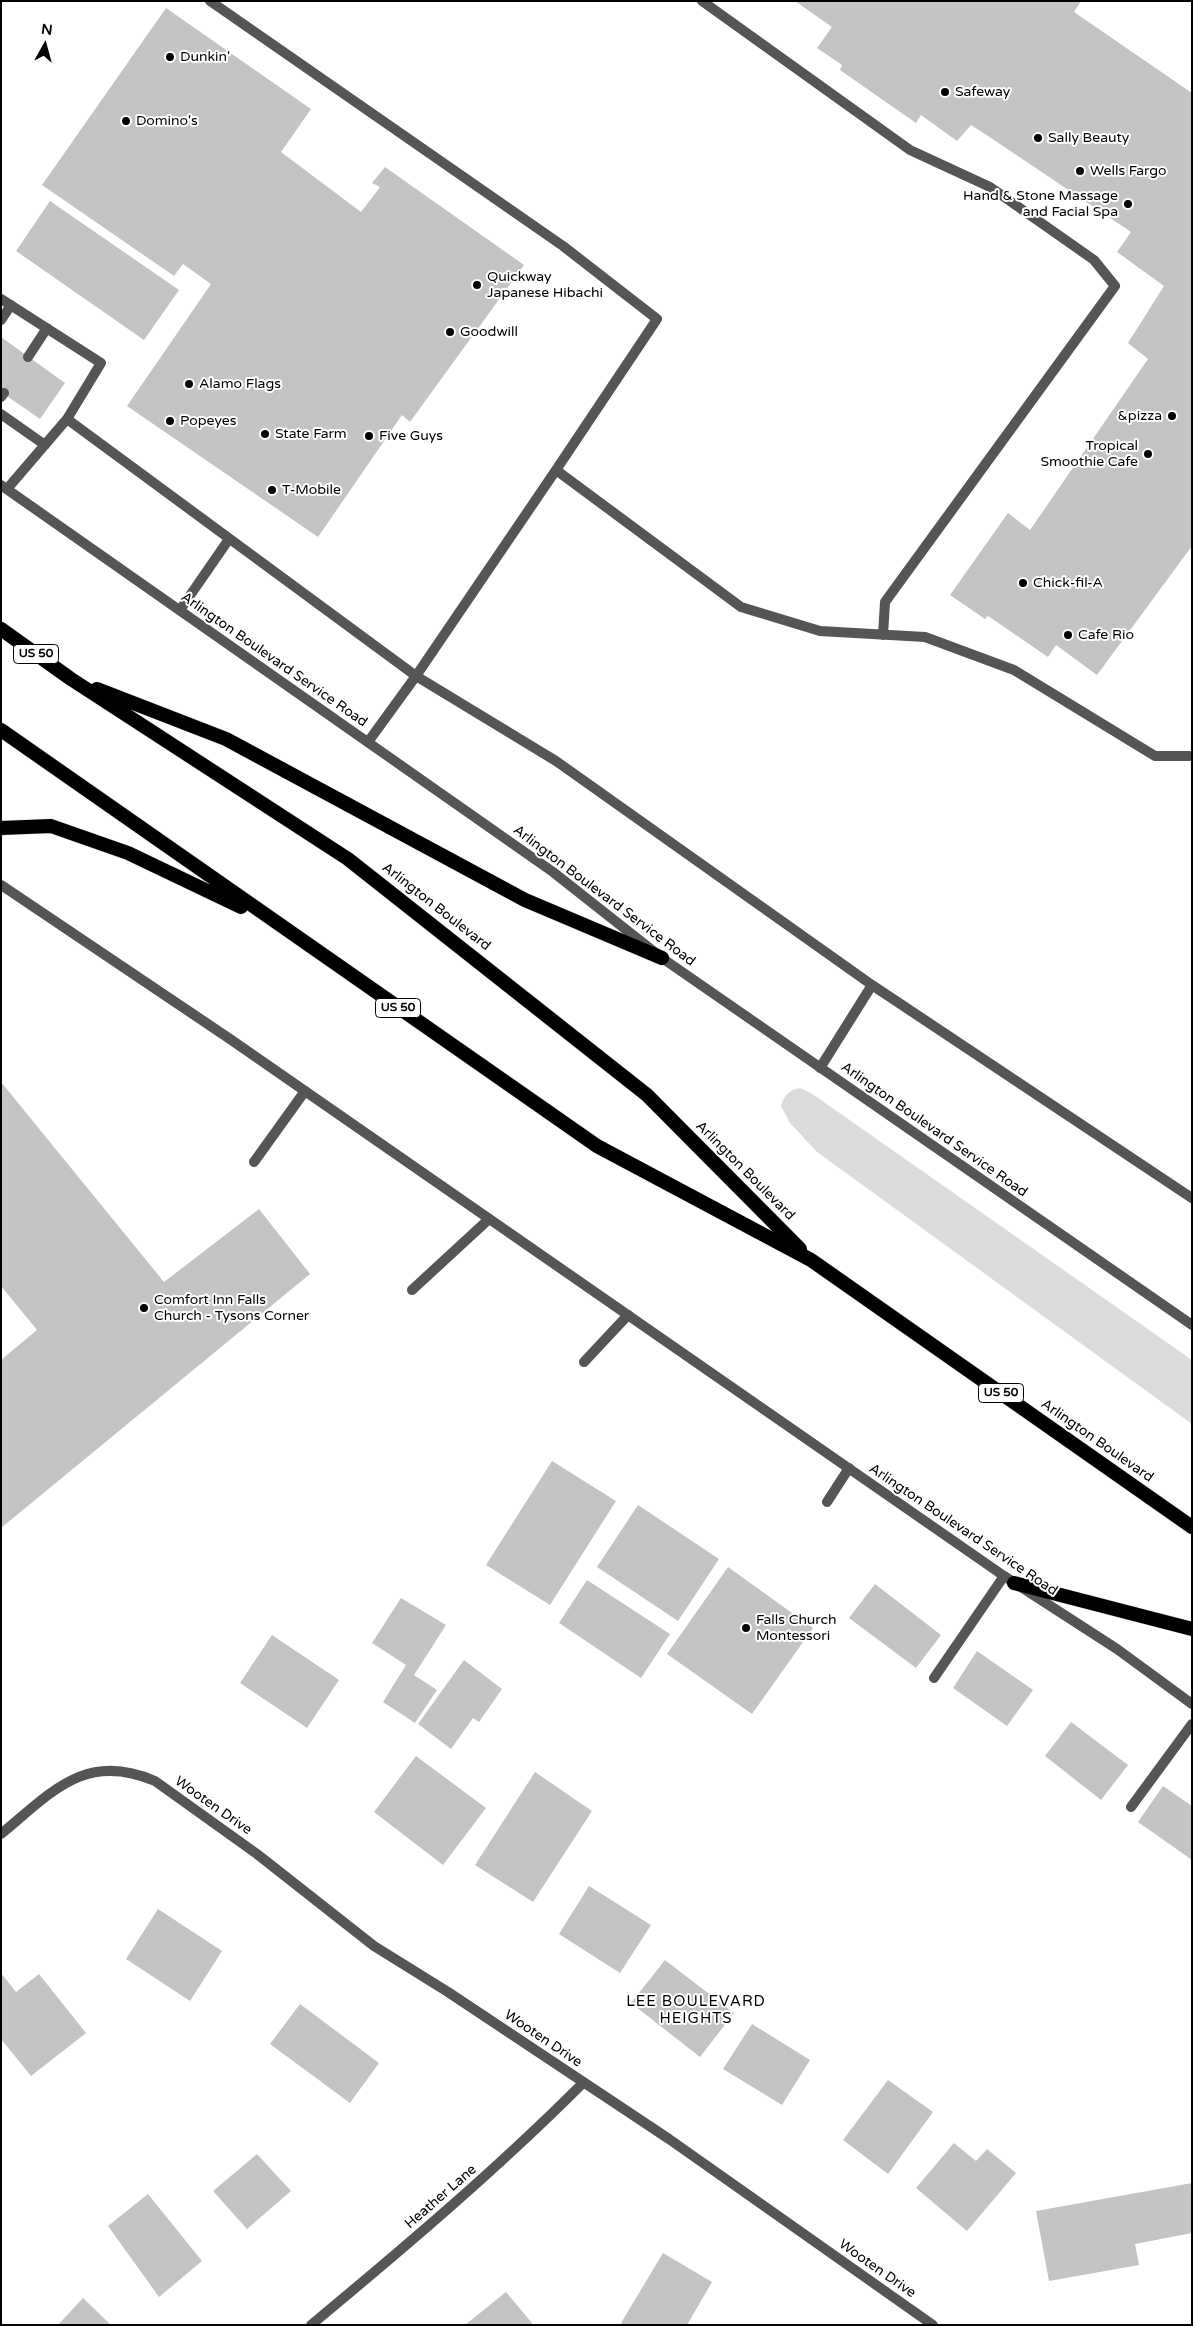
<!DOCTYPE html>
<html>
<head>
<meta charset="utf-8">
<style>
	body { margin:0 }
	#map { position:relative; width:1193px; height:2326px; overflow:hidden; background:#fff; font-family:"Varela Round",sans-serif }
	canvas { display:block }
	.frame { position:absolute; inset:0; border:2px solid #000; pointer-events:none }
	.north { position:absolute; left:20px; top:20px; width:50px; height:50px; -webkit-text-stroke:4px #fff; paint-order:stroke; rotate:7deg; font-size:14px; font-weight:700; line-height:20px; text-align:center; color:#000 }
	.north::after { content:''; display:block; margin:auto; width:18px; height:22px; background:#000; clip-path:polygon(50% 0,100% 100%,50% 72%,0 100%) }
</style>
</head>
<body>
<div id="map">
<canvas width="1193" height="2326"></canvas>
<div class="frame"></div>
<div class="north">N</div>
</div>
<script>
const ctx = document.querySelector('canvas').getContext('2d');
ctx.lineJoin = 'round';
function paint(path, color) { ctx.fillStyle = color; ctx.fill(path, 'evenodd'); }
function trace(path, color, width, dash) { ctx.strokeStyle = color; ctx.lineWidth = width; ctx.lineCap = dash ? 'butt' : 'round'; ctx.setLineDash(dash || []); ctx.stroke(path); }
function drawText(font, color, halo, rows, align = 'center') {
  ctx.font = font + ' "Varela Round",sans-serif'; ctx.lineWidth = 4; ctx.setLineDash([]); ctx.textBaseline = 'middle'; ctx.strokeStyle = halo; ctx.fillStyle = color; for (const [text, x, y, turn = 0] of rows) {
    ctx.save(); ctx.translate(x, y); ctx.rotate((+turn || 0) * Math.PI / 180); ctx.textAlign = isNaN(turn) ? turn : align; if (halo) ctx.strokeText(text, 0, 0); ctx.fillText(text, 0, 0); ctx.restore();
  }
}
paint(new Path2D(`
	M800,1088L811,1093L1192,1360V1424L817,1152L790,1123L781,1106C784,1095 789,1090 800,1088Z`), '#dcdcdc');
paint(new Path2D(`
	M795,1H1081L1074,12L1192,93V546L1097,675L1056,645L1048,657L988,616L985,619L950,595L1008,513L1030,530L1148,359L1128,343L1164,286L1117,252L1131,232L988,136L971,125L957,141L921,115L916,123L840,70L842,65L817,48L832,27Z
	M166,8L311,109L281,152L361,212L380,187L372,183L385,167L524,265L410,422L402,415L318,537L127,406L211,284L183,264L174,276L42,185Z
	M50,201L179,290L144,340L16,251Z
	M1,337L65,383L40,419L1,392Z
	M1,1082L164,1282L259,1209L310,1274L1,1528V1360L37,1330L1,1286Z
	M552,1461L616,1501L550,1605L486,1565Z
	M638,1505L719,1559L678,1621L597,1567Z
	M728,1567L813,1628L752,1714L667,1654Z
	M587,1580L670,1634L641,1678L559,1623Z
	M875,1584L941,1635L916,1668L849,1618Z
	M401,1598L446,1625L414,1675L437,1690L415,1723L383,1702L406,1665L372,1643Z
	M272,1635L339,1680L307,1728L240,1683Z
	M977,1651L1033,1690L1007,1726L953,1688Z
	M464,1660L502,1689L479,1722L473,1718L451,1749L418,1724Z
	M1071,1722L1128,1765L1101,1800L1045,1756Z
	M416,1756L486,1808L443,1865L374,1812Z
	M535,1772L592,1811L533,1902L475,1865Z
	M1163,1786L1192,1806V1860L1138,1822Z
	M589,1886L651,1925L620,1973L559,1934Z
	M158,1909L222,1951L190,2001L126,1959Z
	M665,1960L734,2013L700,2057L631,2003Z
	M1,1973L16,1992L39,1974L86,2033L31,2076L1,2039Z
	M300,2004L379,2063L350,2103L270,2044Z
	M752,2024L810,2060L782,2105L723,2069Z
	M888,2080L933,2112L888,2174L843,2140Z
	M954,2143L976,2161L987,2149L1016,2173L967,2231L916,2188Z
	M257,2154L291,2191L247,2229L213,2191Z
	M1192,2183V2233L1135,2244L1139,2265L1049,2281L1036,2211Z
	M148,2194L202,2261L159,2297L108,2226Z
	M663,2253L712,2282L687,2325H623L621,2323Z
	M506,2292L532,2323L530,2325H465Z
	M83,2298L111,2325H58Z`), '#c4c4c4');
const trunk = new Path2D(`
	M1,629L71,679L348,859L647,1095L800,1249
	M97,689L226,739L525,900L662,958
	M1,730L597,1146L811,1260L1192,1527
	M1,828L51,826L128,853L241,907
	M1014,1583L1192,1629`);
trace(trunk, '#dbdbdb', 15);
trace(new Path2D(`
	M210,1L563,246L657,319L556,470L741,607L820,631L925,637L1014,670L1155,756H1192
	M702,1L910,150L990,187L1094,260L1115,286L885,602L883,635
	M1,299L101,363L67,419L7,489
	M1,320L11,305
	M28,357L47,328
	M1,397L4,393
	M1,414L45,445
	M67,419L416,676L556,761L872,985L1192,1198
	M180,610L229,539
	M368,742L416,676L556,470
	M820,1068L872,985
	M254,1162L305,1091
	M412,1290L489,1219
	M584,1362L628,1315
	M827,1502L849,1468
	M934,1678L1004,1576
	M1131,1807L1192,1724`), '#555', 10);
trace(new Path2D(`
	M1,885L230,1039L1004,1576L1117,1649L1192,1704
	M1,1834C52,1792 85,1751 155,1781L257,1854L374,1946L448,1992L669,2139L933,2325
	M311,2325C405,2247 497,2169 583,2083`), '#555', 10);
trace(new Path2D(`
	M1,485L553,872L662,958L1192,1325`), '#555', 10);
trace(trunk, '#000', 14);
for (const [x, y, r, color] of [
	[170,57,5,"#000"],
	[945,92,5,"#000"],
	[126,121,5,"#000"],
	[1038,138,5,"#000"],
	[1080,171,5,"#000"],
	[1128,204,5,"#000"],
	[477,285,5,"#000"],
	[450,332,5,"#000"],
	[189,384,5,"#000"],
	[1172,416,5,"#000"],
	[170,421,5,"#000"],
	[265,434,5,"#000"],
	[369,436,5,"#000"],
	[1148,454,5,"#000"],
	[272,490,5,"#000"],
	[1023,583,5,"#000"],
	[1068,635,5,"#000"],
	[144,1308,5,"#000"],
	[746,1628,5,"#000"]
]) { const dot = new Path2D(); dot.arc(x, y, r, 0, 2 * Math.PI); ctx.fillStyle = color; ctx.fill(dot); trace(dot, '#fff', 2); }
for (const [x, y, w] of [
	[36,654,45],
	[398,1008,45],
	[1001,1393,45]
]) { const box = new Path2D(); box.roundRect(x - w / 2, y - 9.5, w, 19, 4); ctx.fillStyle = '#fff'; ctx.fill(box); trace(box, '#000', 1); }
drawText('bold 12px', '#000', null, [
	["US 50",36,654],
	["US 50",398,1008],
	["US 50",1001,1393]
]);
drawText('14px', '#000', '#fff', [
	["Dunkin'",180,57],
	["Safeway",955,92],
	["Domino's",136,121],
	["Sally Beauty",1048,138],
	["Wells Fargo",1090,171],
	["Hand & Stone Massage",1118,196,"right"],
	["and Facial Spa",1118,212,"right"],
	["Quickway",487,277],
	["Japanese Hibachi",487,293],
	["Goodwill",460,332],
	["Alamo Flags",199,384],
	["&pizza",1162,416,"right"],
	["Popeyes",180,421],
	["State Farm",275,434],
	["Five Guys",379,436],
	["Tropical",1138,446,"right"],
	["Smoothie Cafe",1138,462,"right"],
	["T-Mobile",282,490],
	["Chick-fil-A",1033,583],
	["Cafe Rio",1078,635],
	["Comfort Inn Falls",154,1300],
	["Church - Tysons Corner",154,1316],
	["Falls Church",756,1620],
	["Montessori",756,1636]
], 'left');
drawText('14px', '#000', '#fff', [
	["Arlington Boulevard Service Road",274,660,35],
	["Arlington Boulevard Service Road",604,896,37],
	["Arlington Boulevard",436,907,38],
	["Arlington Boulevard Service Road",934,1130,35],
	["Arlington Boulevard",745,1171,45],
	["Arlington Boulevard",1097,1441,35],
	["Arlington Boulevard Service Road",963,1530,34],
	["Wooten Drive",213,1806,35],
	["Wooten Drive",543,2039,34],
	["Heather Lane",441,2197,-41],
	["Wooten Drive",877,2269,35]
]);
ctx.letterSpacing = '1px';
drawText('15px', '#000', '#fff', [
	["LEE BOULEVARD",696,2002],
	["HEIGHTS",696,2019]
]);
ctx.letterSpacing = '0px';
</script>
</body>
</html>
